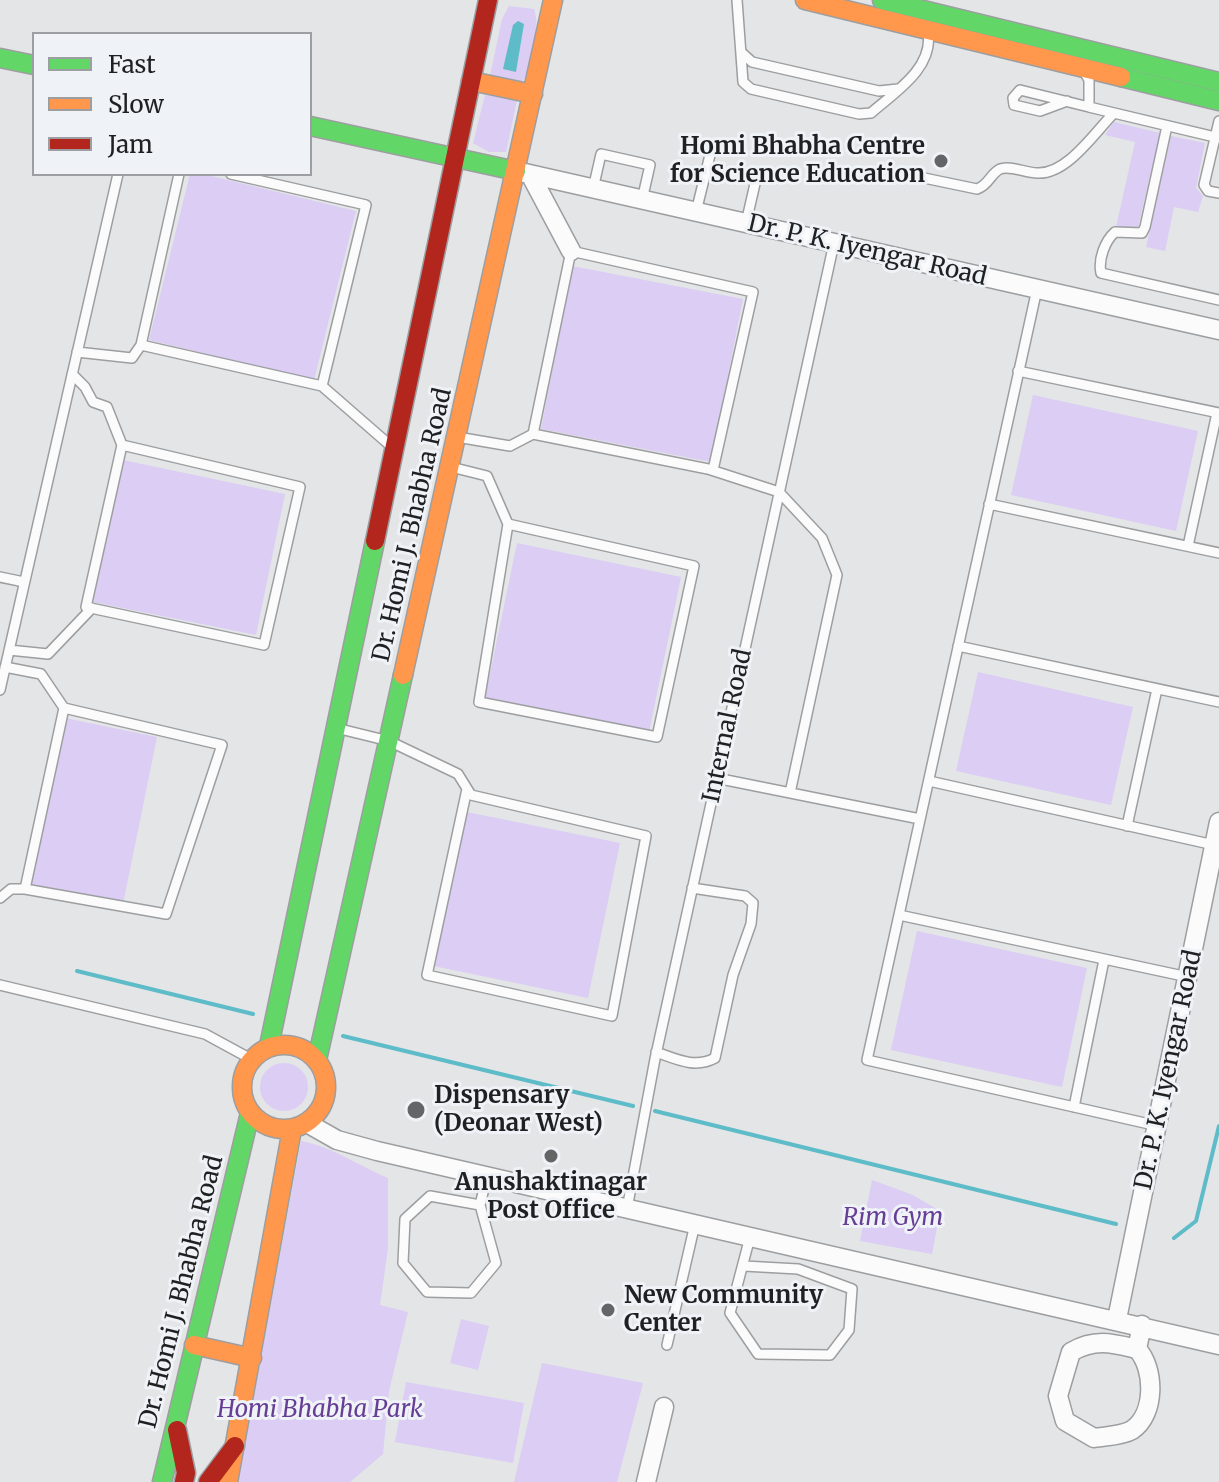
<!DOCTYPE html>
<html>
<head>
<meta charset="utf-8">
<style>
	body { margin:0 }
	#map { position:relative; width:1219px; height:1482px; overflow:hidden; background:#e3e5e7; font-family:Merriweather,serif }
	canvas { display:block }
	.legend { position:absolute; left:32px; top:32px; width:280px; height:144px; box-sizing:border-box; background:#eff2f6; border:2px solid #9c9ea1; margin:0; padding:10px 14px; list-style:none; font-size:24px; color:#1f2022 }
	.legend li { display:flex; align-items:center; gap:16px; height:40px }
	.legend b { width:40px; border:2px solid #9c9ea1 }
</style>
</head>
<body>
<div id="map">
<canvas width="1219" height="1482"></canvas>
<ul class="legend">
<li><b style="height:10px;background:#63d668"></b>Fast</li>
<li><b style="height:10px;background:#ff974d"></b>Slow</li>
<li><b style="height:10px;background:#b3261e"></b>Jam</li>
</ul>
</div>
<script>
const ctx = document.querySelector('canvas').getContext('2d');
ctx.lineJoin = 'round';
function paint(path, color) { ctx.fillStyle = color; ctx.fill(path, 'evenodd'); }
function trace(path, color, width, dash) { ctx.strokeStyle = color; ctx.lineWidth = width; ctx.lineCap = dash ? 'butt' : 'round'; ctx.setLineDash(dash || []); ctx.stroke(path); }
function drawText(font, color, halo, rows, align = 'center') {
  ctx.font = font + ' Merriweather,serif'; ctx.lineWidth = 6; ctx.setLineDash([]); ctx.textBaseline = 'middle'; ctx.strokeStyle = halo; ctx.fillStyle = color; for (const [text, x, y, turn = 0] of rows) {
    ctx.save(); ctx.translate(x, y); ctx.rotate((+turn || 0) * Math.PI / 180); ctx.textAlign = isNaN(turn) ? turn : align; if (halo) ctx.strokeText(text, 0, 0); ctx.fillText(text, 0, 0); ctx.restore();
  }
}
paint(new Path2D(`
	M509,6L534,9C541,29 532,68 520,86L490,76L502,19Z
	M485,95L517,100L506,152H489L473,143Z
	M1114,122L1160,133L1137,231L1116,227L1135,142L1105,135Z
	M1171,136L1205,143L1196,188L1203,196L1198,212L1174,207L1165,251L1146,247Z
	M190,174H203L356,211L314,380L149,340Z
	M572,266L743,299L711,462L541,429Z
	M1033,395L1198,431L1176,531L1011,495Z
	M123,460L285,494L256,635L93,602Z
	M517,543L681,577L649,732L485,698Z
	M978,672L1133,707L1111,805L956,771Z
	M65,718L157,737L123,904L31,886Z
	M457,810L620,843L588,998L424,964Z
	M917,931L1087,968L1062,1087L891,1050Z
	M260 1087a24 24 0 1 1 48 0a24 24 0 1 1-48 0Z
	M301,1141C333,1147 357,1165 388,1178V1248L380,1305L408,1312L389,1391L383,1454L350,1482H238Z
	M872,1180L913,1195L940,1211L932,1254L860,1241Z
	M461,1319L489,1326L478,1370L450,1363Z
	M542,1363L643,1383L617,1482H514Z
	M406,1382L524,1403L513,1463L395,1442Z`), '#dbcdf4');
paint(new Path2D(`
	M518,21L524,24L516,72L503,69L513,25Z`), '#5ebbc8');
trace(new Path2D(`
	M77,971L253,1014
	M343,1036L633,1106
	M655,1111L1116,1224
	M1174,1238L1196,1221L1219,1126`), '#5ebbc8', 4);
const lane = new Path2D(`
	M737,0L743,82L751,89L859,114L871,113C895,92 934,68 928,32
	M741,52L752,62L879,91L898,89
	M1085,73L1089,80V107L1114,113
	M1067,101L1040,111L1014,105L1013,98L1020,90L1089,107
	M1219,121L1204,185L1208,191L1219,193
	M1167,126L1145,227L1142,233L1115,232C1105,241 1098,259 1101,273L1219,300
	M900,173L977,189C989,185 990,174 1000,169C1009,165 1026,173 1037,173C1067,175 1095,132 1114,113L1219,138
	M179,174L141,345L322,386L366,205L231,174
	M593,189L601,154L650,165L642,200
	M696,212L710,155
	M746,223L757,175
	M571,251L753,292L713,470L533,434Z
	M1037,289L867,1060L1158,1126
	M77,352L132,358L141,345
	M1018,371L1219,413
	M72,374L85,387L93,402L107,407L122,445L86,607L264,645L300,487L122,445
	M322,386L392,447
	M457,437L510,446L533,434
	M451,467L487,476L508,524L479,702L657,737L694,566L508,524
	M708,469L779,492L822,538L837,575L790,793
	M989,504L1219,553
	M1188,546L1217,413
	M0,577L24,582
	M958,646L1219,702
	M9,650L48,654L92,608
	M5,667L41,674L64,708L222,745L166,914L25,889L64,708
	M0,690L118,174
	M336,728L389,741L458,774L471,795L646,836L612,1016L427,975L467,789
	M716,778L920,819
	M929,781L1214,845
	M1127,826L1157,689
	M0,898L11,889H25
	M899,915L1188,977
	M0,985L205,1034L251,1059
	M656,1052C676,1059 695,1069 715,1058L733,975L751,924L753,903L745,896L692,888
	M1074,1107L1104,960
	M480,1205L430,1196L405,1219L403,1263L427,1292L471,1293L496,1263L480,1205L487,1176
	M627,1209L655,1059L834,243
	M744,1266L798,1269L852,1289L849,1330L830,1355L758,1354L730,1313L750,1237
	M667,1345L695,1224`);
const street = new Path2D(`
	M516,171L1219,330
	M530,174L571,251
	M307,1123L337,1140L377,1151L1219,1345
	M1117,1319L1219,822
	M1137,1349C1112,1343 1095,1338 1071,1352L1058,1396L1065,1421L1094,1438C1105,1436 1122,1436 1132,1430C1156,1414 1155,1368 1137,1349L1142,1325
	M646,1482L664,1407`);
const fast = new Path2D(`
	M882,0L1219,82
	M0,58L34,65
	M1121,77L1219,101
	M310,126L516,171
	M269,1046L375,541
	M317,1060L403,675
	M162,1482L250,1113`);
const slow = new Path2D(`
	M805,0L1121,77
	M471,81L533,94
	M403,675L553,0
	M242 1087a42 42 0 1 1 84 0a42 42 0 1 1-84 0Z
	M194,1345L252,1358
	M228,1482L292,1129`);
const jam = new Path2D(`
	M375,541L488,0
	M177,1430L186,1473L184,1482
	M208,1482L235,1446`);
trace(lane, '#9d9ea0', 12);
trace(street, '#9d9ea0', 21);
trace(fast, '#9d9ea0', 21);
trace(slow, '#9d9ea0', 21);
trace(jam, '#9d9ea0', 21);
trace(lane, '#fbfbfb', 9);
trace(street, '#fbfbfb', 18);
trace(fast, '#63d668', 18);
trace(slow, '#ff974d', 18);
trace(jam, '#b3261e', 18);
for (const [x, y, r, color] of [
	[941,161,8,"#646567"],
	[416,1110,10,"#646567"],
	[551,1156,8,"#646567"],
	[608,1310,8,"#646567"]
]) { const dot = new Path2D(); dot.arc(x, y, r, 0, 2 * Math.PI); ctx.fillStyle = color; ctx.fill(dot); trace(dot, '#eff2f6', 3); }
drawText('bold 24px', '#1f2022', '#eff2f6', [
	["Homi Bhabha Centre",925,147,"right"],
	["for Science Education",925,175,"right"],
	["Dispensary",434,1096],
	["(Deonar West)",434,1124],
	["Anushaktinagar",551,1183,"center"],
	["Post Office",551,1211,"center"],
	["New Community",624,1296],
	["Center",624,1324]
], 'left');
drawText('24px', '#1f2022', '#eff2f6', [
	["Dr. P. K. Iyengar Road",867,251,13],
	["Dr. Homi J. Bhabha Road",413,525,-77],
	["Internal Road",728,726,-78],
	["Dr. P. K. Iyengar Road",1169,1070,-78],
	["Dr. Homi J. Bhabha Road",182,1292,-76]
]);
drawText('italic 24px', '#673e95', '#eff2f6', [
	["Rim Gym",893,1218],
	["Homi Bhabha Park",320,1410]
]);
</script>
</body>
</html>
